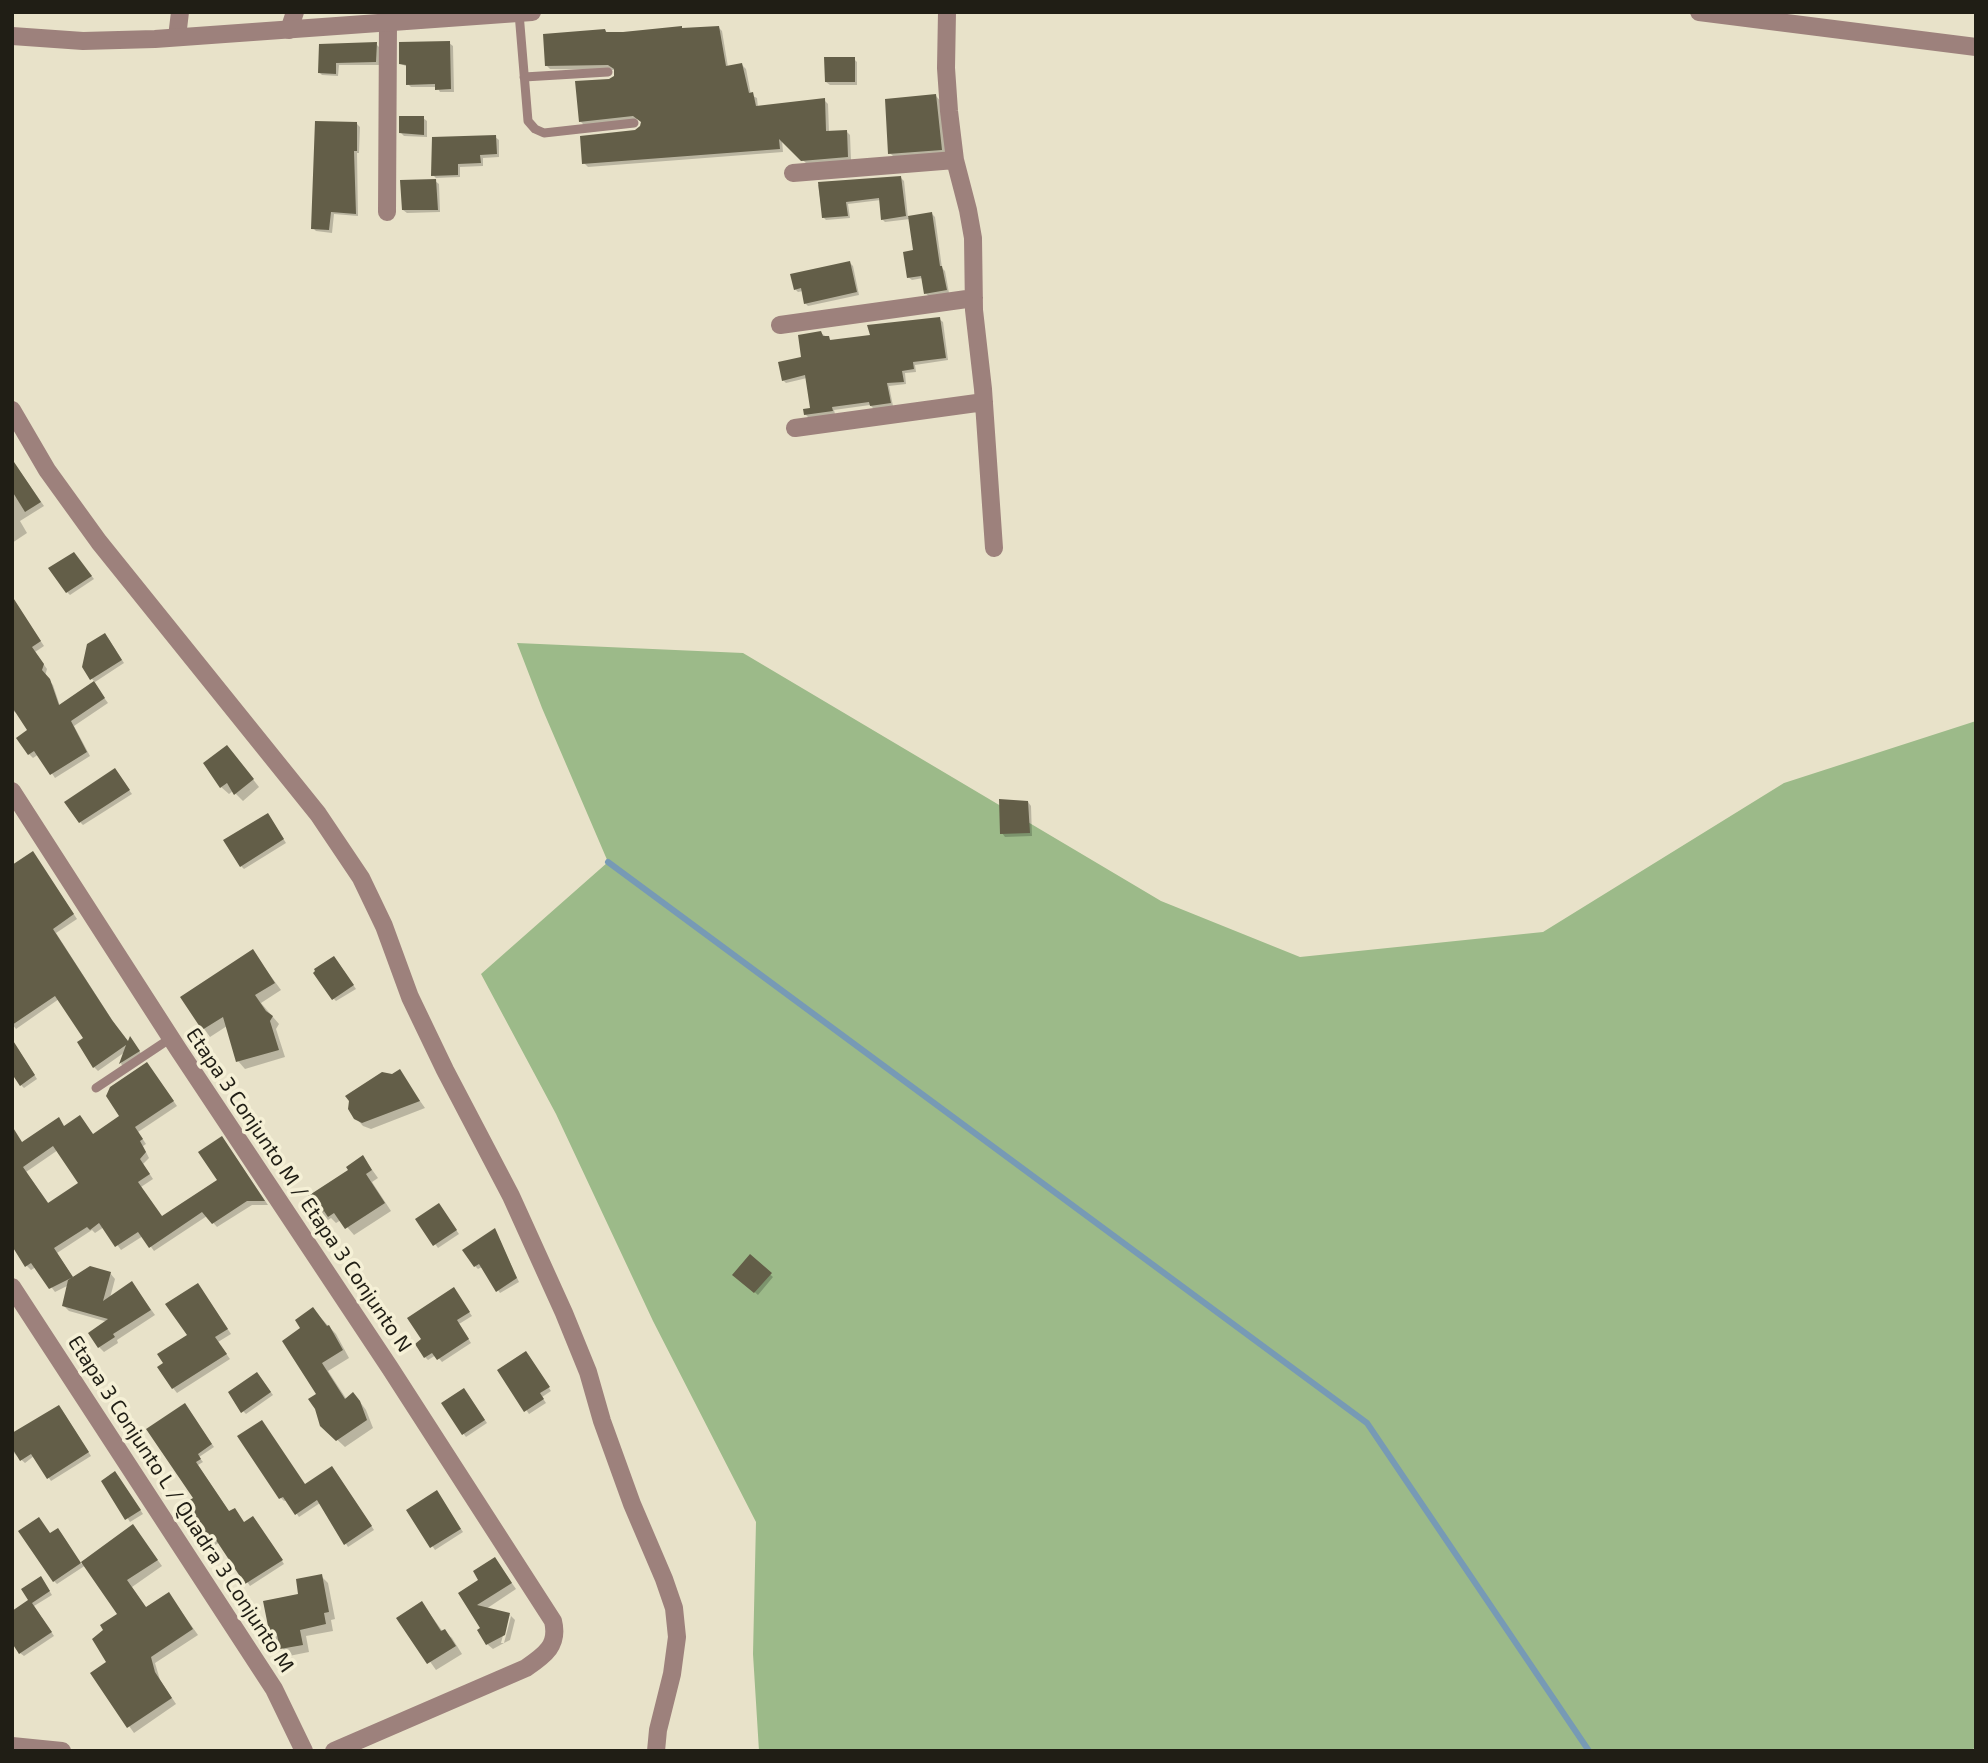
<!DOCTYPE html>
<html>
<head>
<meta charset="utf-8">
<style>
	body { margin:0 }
	#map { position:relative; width:1988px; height:1763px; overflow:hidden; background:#e8e2c9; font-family:"Exo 2",sans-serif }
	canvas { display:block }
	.frame { position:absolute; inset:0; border:14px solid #201e15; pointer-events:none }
</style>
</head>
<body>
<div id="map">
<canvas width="1988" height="1763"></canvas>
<div class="frame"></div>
</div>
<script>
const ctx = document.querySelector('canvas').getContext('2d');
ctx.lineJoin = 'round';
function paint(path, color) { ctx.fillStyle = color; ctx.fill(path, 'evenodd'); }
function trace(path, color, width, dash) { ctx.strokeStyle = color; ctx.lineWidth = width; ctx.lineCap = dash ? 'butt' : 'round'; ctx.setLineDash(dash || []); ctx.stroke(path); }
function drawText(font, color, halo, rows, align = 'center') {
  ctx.font = font + ' "Exo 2",sans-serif'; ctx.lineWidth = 7; ctx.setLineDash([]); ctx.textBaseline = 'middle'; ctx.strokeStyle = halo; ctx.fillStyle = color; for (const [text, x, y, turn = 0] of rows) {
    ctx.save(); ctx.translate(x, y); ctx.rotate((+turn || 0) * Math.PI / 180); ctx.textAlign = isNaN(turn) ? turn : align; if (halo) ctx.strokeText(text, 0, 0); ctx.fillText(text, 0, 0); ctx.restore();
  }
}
paint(new Path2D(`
	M517,643L743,653L1161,901L1300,957L1543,932L1784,783L1976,721V1745L1972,1751H759L753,1654L756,1522L653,1321L556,1114L481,974L608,862L542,708Z`), '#9cba89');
paint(new Path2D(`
	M718,27L722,31L728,67L742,65L746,69L751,95L757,98L758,108L824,100L828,104L829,132L846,131L850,135L851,160L807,164L782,140L783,152L588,167L584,163L636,131L642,127V122L639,119L584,125L580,121L610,81L616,77V70L550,69L546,65L605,30L608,34Z
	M449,43L453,46L454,92H440L437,87H411L408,84V67L401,64Z
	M376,44L379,47V65H339L338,76L322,75L319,72L320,45Z
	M854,59L857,62V85H830L826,82Z
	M936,96L943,104L949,156L897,160L890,153Z
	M423,118L427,121V137L404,136L401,133Z
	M357,124L360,127L359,153H357L358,216L334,214L332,233L316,231L313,228Z
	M495,137L499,140V157L483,158V166L460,167V177L436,178L433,175Z
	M901,178L904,181L908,218L932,214L935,217L942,268L945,271L949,293L929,296L925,293L923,278L912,280L908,277L915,252L910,219L885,222L882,219L881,200L848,204L850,218L826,220L823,217L818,185Z
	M435,181L439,184L440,212L407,213L403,210Z
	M850,263L853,266L859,295L808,306L805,303L803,291L798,292L795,289Z
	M939,319L943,322L948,360L915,365L916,372L905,373L906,384L889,386L893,406L874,409L870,405L834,410L835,414L809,418L805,414L812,409L807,378L786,383L783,380L803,358L821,333L832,341L872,336Z
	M12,460L44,506L20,521L27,533L12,543Z
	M77,558L94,579L70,595L67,592Z
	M14,601L44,646L35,652L47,669L45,676L53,685L60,706L97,688L108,703L74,726L90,756L55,778L39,754L33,758L29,754L30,731L19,715L12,710Z
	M108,638L124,663L95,682L92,679Z
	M234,755L259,787L243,801L233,791L229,794L221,787Z
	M117,774L132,794L83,825L80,822Z
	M1028,802L1031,806L1032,836L1005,837L1002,833Z
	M271,819L286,843L244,869L241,866Z
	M36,857L77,919L56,933L116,1026L129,1043H134L142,1055L124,1067L121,1064L125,1052L98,1071L94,1067L80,1042L85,1038L59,999L16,1029L12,1024Z
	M253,952L281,990L261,1003L279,1024L276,1029L285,1057L245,1069L238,1061L227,1026L210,1037L182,998Z
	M337,961L356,989L336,1001L333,998Z
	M18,1049L37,1079L24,1088L21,1085Z
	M151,1069L177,1106L138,1132L146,1144L143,1146L149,1158L143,1164L153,1179L141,1187L162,1218L220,1181L226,1143L268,1205H252L217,1227L207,1216L154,1251L143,1236L121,1250L104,1227L95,1233L92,1230L57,1253L74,1279L110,1273L115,1279L110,1298L132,1283L155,1315L117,1340L118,1343L104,1352L99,1347L108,1322L69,1311L64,1306L69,1285L55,1292L36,1267L31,1270L27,1266L12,1218L22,1144L65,1127L93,1136L122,1116ZM58,1150L81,1183L49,1204L26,1172Z
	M399,1071L425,1108L371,1129L363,1126L356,1118L392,1076Z
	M363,1157L378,1178L372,1182L391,1211L354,1235L341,1220L336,1223L331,1218L328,1220L321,1213L350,1171Z
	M441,1208L459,1234L438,1248L417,1219Z
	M495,1230L519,1282L500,1293L482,1267L478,1269L475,1266Z
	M750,1257L773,1277L758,1295L735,1275Z
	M202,1290L231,1334L218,1342L230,1359L177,1393L173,1388Z
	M456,1293L472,1316L459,1324L471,1343L442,1362L436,1355L428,1360L425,1357L424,1340Z
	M320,1317L336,1334L349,1358L328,1371L347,1400L360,1402L366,1410L373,1428L345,1447L330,1433L318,1394Z
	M529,1356L551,1391L542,1397L546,1403L529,1414L499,1370Z
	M260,1377L273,1395L246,1414L243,1411Z
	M467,1393L487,1423L466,1437L463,1433Z
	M187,1408L214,1447L199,1457L203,1462L198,1465L230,1513L245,1523L256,1521L284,1564L250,1586L220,1542L209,1549L206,1546L195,1498Z
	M62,1410L91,1456L51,1481L34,1456L25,1463L15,1454L12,1450V1435Z
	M239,1436L305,1486L335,1471L374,1530L348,1547L320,1503L299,1517L287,1500L284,1501L281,1498Z
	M118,1476L143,1514L130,1522L104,1481Z
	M439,1495L463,1532L435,1550L408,1510Z
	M133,1526L162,1566L132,1587L147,1609L169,1594L198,1635L155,1663L160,1680L176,1704L134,1733L92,1674L109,1662L120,1615L86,1565L57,1584L54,1581L50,1535L61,1533L81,1564Z
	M495,1559L516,1589L486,1609L511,1616H508L501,1643H504L493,1649L487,1644L483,1628L460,1594L481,1580Z
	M321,1576L328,1583L335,1619L331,1620L333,1631L306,1636L309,1652L289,1656L272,1635L301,1596Z
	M43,1581L52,1595L34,1606L54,1636L24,1656L20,1653L31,1601Z
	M422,1603L443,1632L444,1631L452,1638L462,1654L436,1670L399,1618Z
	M511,1616L515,1620L510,1640L504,1643Z`), '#0003');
trace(new Path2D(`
	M608,862L1367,1423L1589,1751`), '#779ab5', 6);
paint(new Path2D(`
	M682,26V28L719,26L726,66L742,63L749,93L753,92L756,106L825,98L826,131L847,130L848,157L801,161L779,139L780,149L582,164L580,136L635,130L640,126L641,122L633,116L579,122L575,81L609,79L614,76V69L608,65L545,66L543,34L605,29L606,32H623Z
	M450,41L451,89L435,90V84L406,85V65L399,64V42Z
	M377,42L376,62L336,63V74L318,73L319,44Z
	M824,57H855V82H825Z
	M936,94L942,150L888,154L885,99Z
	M399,116H424V135L399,133Z
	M315,121L357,122V151H354L356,214L331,212L329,230L311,229Z
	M496,135L497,154L480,155L481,163L458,164V175L431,176L432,137Z
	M901,176L906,216L881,220L879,198L846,202L848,216L822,218L818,182Z
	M436,179L438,210H402L400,180Z
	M932,212L940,266H942L947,290L924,294L921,276L907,278L903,252L913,250L908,216Z
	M850,261L857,292L804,304L801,288L794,290L790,274Z
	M940,317L946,358L913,362L914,369L902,371L904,382L887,383L891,403L870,406L869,402L832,407L833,411L804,415L803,409L810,408L805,375L782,381L778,362L801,357L798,335L821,331L823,336H829L830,340L870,335L867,325Z
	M12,459L41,502L25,512L12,491Z
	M74,552L92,576L66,593L48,568Z
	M12,596L41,641L32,647L44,664L42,670L50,679L59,705L94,681L105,698L71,721L87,752L50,775L34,751L28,755L16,738L27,730L12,707Z
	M105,633L122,660L90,680L82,667L87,644Z
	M227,745L254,779L234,795L227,783L220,788L203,763Z
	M115,768L130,790L79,823L64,802Z
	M999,799L1028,801L1030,833L1000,834Z
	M268,813L284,839L240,867L223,840Z
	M33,851L74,914L53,929L112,1020L128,1041L130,1036L140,1051L119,1064L126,1045L93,1068L77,1042L83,1038L55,996L12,1025V865Z
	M253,949L275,983L255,995L266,1011L273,1016L270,1021L279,1050L236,1062L223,1017L202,1030L180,997Z
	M334,956L354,985L332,1000L313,973L315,971L314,969Z
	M12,1039L35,1075L20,1086L12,1074Z
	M147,1062L174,1101L135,1127L143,1139L140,1141L146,1152L140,1159L150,1174L138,1182L162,1216L217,1180L198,1152L222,1136L265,1201H247L212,1224L202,1212L149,1248L138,1232L115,1247L99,1223L90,1230L87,1227L54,1248L73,1277L49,1289L31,1263L25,1267L12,1246V1126L22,1142L59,1117L64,1126L80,1115L93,1134L119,1116L106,1096L110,1087ZM53,1146L78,1183L48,1203L23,1167Z
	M400,1069L420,1101L362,1123L354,1119L348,1109L349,1101L345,1096L382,1072L392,1074Z
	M363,1155L372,1170L366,1174L385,1203L345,1229L334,1213L328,1217L324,1211L320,1214L308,1196L348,1170L346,1167Z
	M439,1203L457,1230L433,1246L415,1219Z
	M495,1228L517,1278L496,1292L479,1264L474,1267L462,1250Z
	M750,1254L772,1273L754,1293L732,1275Z
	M90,1266L111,1272L103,1301L132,1281L151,1310L113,1334L115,1337L98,1348L88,1333L108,1319L62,1306L68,1280Z
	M198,1283L228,1329L215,1337L227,1354L172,1389L157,1367L163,1363L157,1354L187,1335L165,1304Z
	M454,1287L470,1312L457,1320L469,1339L437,1360L432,1353L424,1358L415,1344L421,1339L407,1318Z
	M313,1307L327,1326L329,1325L343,1350L322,1363L345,1399L353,1392L360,1401L367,1420L336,1441L320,1426L315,1409L308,1399L316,1394L282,1341L300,1328L295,1320Z
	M526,1351L550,1387L540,1393L544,1399L524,1412L497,1370Z
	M257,1372L271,1392L241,1413L228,1392Z
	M464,1388L485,1420L462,1435L441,1403Z
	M185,1403L212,1444L198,1454L201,1459L196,1462L229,1511L235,1508L244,1522L253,1516L283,1560L245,1584L216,1540L204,1547L178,1507L193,1498L146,1429Z
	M59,1405L89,1452L47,1479L31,1454L20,1461L12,1448V1433Z
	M262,1420L305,1484L332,1466L372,1526L344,1545L317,1500L295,1515L283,1497L279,1499L237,1436Z
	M115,1471L141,1510L125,1520L101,1481Z
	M437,1490L461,1529L430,1548L406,1510Z
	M39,1517L50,1533L58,1528L81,1563L53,1582L18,1531Z
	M133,1524L158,1560L127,1580L146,1607L169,1592L193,1629L151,1657L155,1672L172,1698L127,1728L90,1673L106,1662L92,1639L103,1630L100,1625L117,1614L81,1562Z
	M495,1557L512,1583L477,1605L510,1613L505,1635L486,1645L477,1630L480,1628L458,1593L478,1580L473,1571Z
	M322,1574L329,1612L324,1613L326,1624L300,1630L303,1645L280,1649L277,1635L270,1636L263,1601L298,1594L296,1579Z
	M41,1576L50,1591L32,1603L52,1632L19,1654L12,1643V1611L28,1600L21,1589Z
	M422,1601L441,1631L445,1629L456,1646L427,1664L396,1618Z`), '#635e48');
trace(new Path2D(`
	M519,13L528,121L535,129L544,133L634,123
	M524,77L608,72
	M96,1088L171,1038`), '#9d817c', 9);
trace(new Path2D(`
	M947,12L946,68L949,111L955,160L968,210L973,238L974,310L983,389L994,548
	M289,30L295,12
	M177,37L180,12
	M793,173L955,160
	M387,212L388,22
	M780,325L974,298
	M12,410L47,470L99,542L318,814L361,878L384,926L410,997L445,1070L511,1196L564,1313L588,1372L602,1421L632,1504L664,1579L674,1608L677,1637L672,1674L658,1730L656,1751
	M795,428L984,402
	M12,791L178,1049L390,1368L553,1621C559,1645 545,1655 526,1668L334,1751
	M12,1287L274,1689L304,1751
	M12,1746L62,1751`), '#9d817c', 18);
trace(new Path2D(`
	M1699,12L1976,47
	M12,36L83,41L155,39L532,12`), '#9d817c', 18);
drawText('21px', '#201e15', '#f5f0d6', [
	["Etapa 3 Conjunto M / Etapa 3 Conjunto N",299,1190,56],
	["Etapa 3 Conjunto L / Quadra 3 Conjunto M",181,1504,57]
]);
</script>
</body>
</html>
